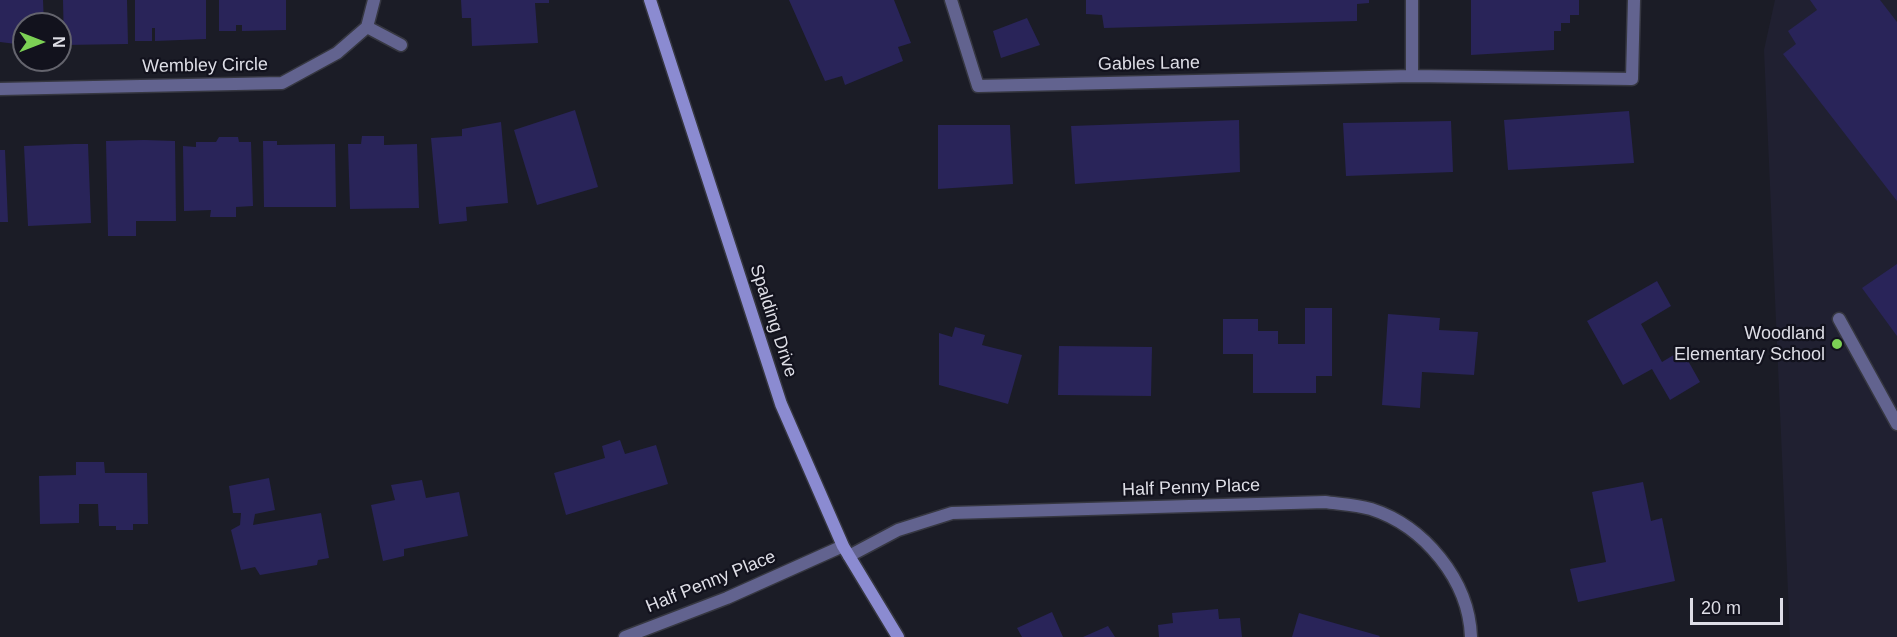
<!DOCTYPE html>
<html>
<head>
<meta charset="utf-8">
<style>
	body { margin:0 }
	#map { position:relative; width:1897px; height:637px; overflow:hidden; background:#1b1c26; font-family:Arial,sans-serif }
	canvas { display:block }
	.north { position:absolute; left:12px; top:12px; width:60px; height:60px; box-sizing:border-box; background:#12121d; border:2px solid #64646d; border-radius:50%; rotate:90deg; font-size:16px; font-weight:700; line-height:24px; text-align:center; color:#dedee6 }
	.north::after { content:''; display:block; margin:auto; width:21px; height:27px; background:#7cd155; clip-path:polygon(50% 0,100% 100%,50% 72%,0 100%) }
	.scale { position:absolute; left:1690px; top:598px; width:93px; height:27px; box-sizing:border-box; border:3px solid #dedee6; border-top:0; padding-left:8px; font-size:18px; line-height:21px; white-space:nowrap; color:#dedee6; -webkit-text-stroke:4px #12121d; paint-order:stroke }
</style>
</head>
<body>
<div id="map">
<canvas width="1897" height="637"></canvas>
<div class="north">N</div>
<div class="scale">20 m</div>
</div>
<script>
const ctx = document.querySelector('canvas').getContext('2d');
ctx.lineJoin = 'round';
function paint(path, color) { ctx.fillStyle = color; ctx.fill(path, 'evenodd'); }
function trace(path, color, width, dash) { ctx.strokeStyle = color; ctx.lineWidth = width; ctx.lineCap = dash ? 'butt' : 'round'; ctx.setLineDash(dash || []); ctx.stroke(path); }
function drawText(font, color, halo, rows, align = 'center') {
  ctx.font = font + ' Arial,sans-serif'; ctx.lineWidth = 4.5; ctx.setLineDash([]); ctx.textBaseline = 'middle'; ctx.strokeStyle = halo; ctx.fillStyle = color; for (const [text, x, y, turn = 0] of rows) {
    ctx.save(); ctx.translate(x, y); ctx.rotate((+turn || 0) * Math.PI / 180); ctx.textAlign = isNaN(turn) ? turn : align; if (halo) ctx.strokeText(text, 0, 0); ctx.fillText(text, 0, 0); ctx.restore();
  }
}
paint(new Path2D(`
	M1775,0H1897V637H1790L1764,50Z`), '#202031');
paint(new Path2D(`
	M0,0H43L44,24H24V45L0,42Z
	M63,0H127L128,44L64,45Z
	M135,0H206V39L155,41V28H152V41H135Z
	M219,0H286V30L242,31V25H236V31H219Z
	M461,0H549V3H535L538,43L472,46L471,18H462Z
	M789,0H894L911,43L898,47L903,61L845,85L842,76L825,81Z
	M1086,0H1369V3L1357,4V21L1104,28L1102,15L1086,14Z
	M1471,0H1579V15H1570V23H1561V31H1554V50L1471,55Z
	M1810,0H1880L1897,22V201L1783,54L1796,44L1788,31L1817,10Z
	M1027,18L1040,45L1001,58L993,31Z
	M575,110L598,187L537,205L514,130Z
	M1629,111L1634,163L1508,170L1504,120Z
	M1239,120L1240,172L1075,184L1071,126Z
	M1451,121L1453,172L1346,176L1343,123Z
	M501,122L508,203L466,207L467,221L439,224L431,138L462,136V129Z
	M938,125H1010L1013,184L938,189Z
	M362,136H384V145L417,144L419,208L350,209L348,144H361Z
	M219,137H238L239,142H251L253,206L236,207V217H210L211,210L184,211L183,146L196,147V142H216Z
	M144,140L175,141L176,221H136V236H108L106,141Z
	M263,141H277V145L335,144L336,207H264Z
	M74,144H88L91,223L28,226L24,146Z
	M0,150H5L8,222H0Z
	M1897,264V336L1862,288Z
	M1657,281L1671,306L1641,324L1662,362L1682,350L1700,382L1670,400L1652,369L1623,385L1587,321Z
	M1305,308H1332V376H1316V393H1253V354H1223V319H1258V331H1278V344H1305Z
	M1388,314L1440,318L1439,330L1478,332L1474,375L1422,372L1420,408L1382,405Z
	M955,327L985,335L982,345L1022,355L1008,404L939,385V333L952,337Z
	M1059,346L1152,347L1151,396L1058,395Z
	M620,440L625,454L656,445L668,484L566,515L554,473L605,458L602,446Z
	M76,462H104L105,473H147L148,524H133V530H116V526H99L98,504H79V523L40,524L39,476L76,475Z
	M269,478L275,510L255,514L253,525L321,513L329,558L318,560L317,565L260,575L255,567L241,570L231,530L240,525L241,513H233L229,486Z
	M422,480L426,498L459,492L468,536L404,549V556L383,561L371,505L395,500L391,485Z
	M1643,482L1651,521L1662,518L1675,581L1578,602L1570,569L1606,562L1592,492Z
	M1218,609L1219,619L1240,618L1242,637H1159L1158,625L1173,623L1172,613Z
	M1052,612L1063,637H1022L1017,628Z
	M1299,613L1380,636L1379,637H1292Z
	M1108,626L1115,637H1083Z`), '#292459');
const lane = new Path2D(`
	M1839,319L1897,424`);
const street = new Path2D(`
	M951,0L978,86L1412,76L1632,79L1634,0
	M1412,0V76
	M367,27L401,45
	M0,89L282,83L337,53L367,27L374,0
	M849,556L898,530L952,513L1325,502C1340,504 1357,505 1371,509C1424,526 1469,580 1471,637
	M625,637L727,598L843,546`);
const secondary = new Path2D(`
	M650,0L781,404L843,546L898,637`);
trace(lane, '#363741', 15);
trace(street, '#363741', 15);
trace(secondary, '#363741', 15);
trace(lane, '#62638f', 12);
trace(street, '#62638f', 12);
trace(secondary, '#8b8bd1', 12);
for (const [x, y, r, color] of [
	[1837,344,6,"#7cd155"]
]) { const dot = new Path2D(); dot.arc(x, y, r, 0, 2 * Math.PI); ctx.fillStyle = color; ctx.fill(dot); trace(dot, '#12121d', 2); }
drawText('18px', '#dedee6', '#12121d', [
	["Gables Lane",1149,64,-1],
	["Wembley Circle",205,66,-1],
	["Spalding Drive",773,321,72],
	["Half Penny Place",1191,488,-2],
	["Half Penny Place",711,582,-22]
]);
drawText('18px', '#dedee6', '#12121d', [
	["Woodland",1825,334],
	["Elementary School",1825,355]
], 'right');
</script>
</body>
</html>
